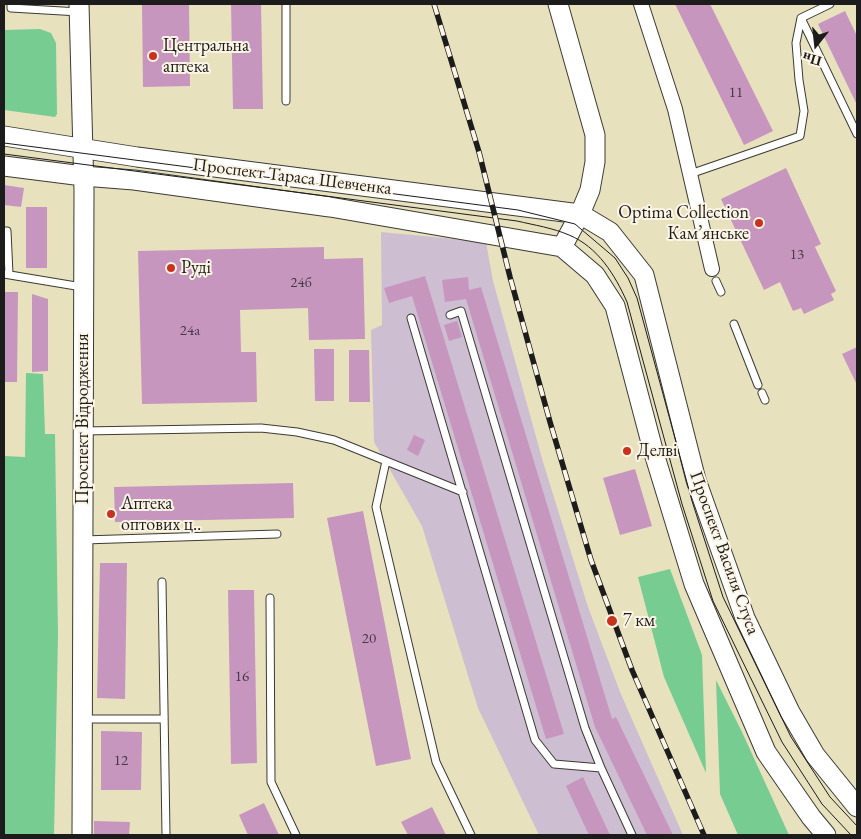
<!DOCTYPE html>
<html>
<head>
<meta charset="utf-8">
<style>
	body { margin:0 }
	#map { position:relative; width:861px; height:839px; overflow:hidden; background:#e8e1be; font-family:"EB Garamond",serif }
	canvas { display:block }
	.frame { position:absolute; inset:0; border:5px solid #1c1c1c; pointer-events:none }
	.north { position:absolute; left:791px; top:20px; width:50px; height:50px; -webkit-text-stroke:4px #fcf5e5; paint-order:stroke; rotate:196deg; font-size:14px; font-weight:700; line-height:20px; text-align:center; color:#1c1c1c }
	.north::after { content:''; display:block; margin:auto; width:18px; height:22px; background:#1c1c1c; clip-path:polygon(50% 0,100% 100%,50% 72%,0 100%) }
</style>
</head>
<body>
<div id="map">
<canvas width="861" height="839"></canvas>
<div class="frame"></div>
<div class="north">Пн</div>
</div>
<script>
const ctx = document.querySelector('canvas').getContext('2d');
ctx.lineJoin = 'round';
function paint(path, color) { ctx.fillStyle = color; ctx.fill(path, 'evenodd'); }
function trace(path, color, width, dash) { ctx.strokeStyle = color; ctx.lineWidth = width; ctx.lineCap = dash ? 'butt' : 'round'; ctx.setLineDash(dash || []); ctx.stroke(path); }
function drawText(font, color, halo, rows, align = 'center') {
  ctx.font = font + ' "EB Garamond",serif'; ctx.lineWidth = 4; ctx.setLineDash([]); ctx.textBaseline = 'middle'; ctx.strokeStyle = halo; ctx.fillStyle = color; for (const [text, x, y, turn = 0] of rows) {
    ctx.save(); ctx.translate(x, y); ctx.rotate((+turn || 0) * Math.PI / 180); ctx.textAlign = isNaN(turn) ? turn : align; if (halo) ctx.strokeText(text, 0, 0); ctx.fillText(text, 0, 0); ctx.restore();
  }
}
paint(new Path2D(`
	M381,232L486,242L493,281L543,462L588,607L620,692L683,835H539L478,708L422,526L374,442L371,330L382,325Z`), '#cebed1');
paint(new Path2D(`
	M40,29L51,33L56,43L57,114L55,117L4,110V30Z
	M26,373L43,374L45,434H55L58,635L54,835H4V456L25,457Z
	M670,569L702,655L706,773L664,677L638,577Z
	M716,680L742,732L789,835H738L720,794Z`), '#76cc91');
paint(new Path2D(`
	M142,4H189L190,86L143,87Z
	M231,4H261L263,109H233Z
	M675,4H710L773,131L744,145Z
	M845,11L857,36V105L818,24Z
	M786,168L821,244L815,247L836,291L831,294L834,300L804,314L801,308L793,311L780,282L764,290L721,199Z
	M4,185L24,188L21,207L4,205Z
	M26,207H47V268H26Z
	M324,247V259L363,258L365,339L309,340L308,308L240,310L241,352H256L257,402L142,404L138,251Z
	M425,276L564,734L546,739L412,296L389,303L384,288Z
	M468,277L469,290L481,287L612,719L616,717L673,835H647L595,727L466,299L445,302L442,280Z
	M4,292H18L17,382H4Z
	M32,294L48,299V371L32,372Z
	M457,321L462,337L449,341L444,325Z
	M857,347V385L842,354Z
	M314,349H334V401H315Z
	M349,350H369L370,402H349Z
	M414,435L425,440L418,456L407,450Z
	M635,469L652,526L620,535L603,478Z
	M293,483L294,518L115,522L114,487Z
	M363,511L411,759L376,766L327,518Z
	M100,563H127L125,699L97,698Z
	M228,590H254L257,763L231,764Z
	M101,731L142,732L141,790H101Z
	M583,777L610,835H589L566,786Z
	M264,803L279,835H248L239,815Z
	M432,807L446,835H408L401,822Z
	M94,821L130,822L129,835H94Z`), '#c696bf');
const lane = new Path2D(`
	M11,4V8L79,12
	M286,4V101
	M801,18L857,134
	M690,174L800,136L804,111L799,80L796,43L801,18L830,4
	M4,231H7L9,274
	M4,274L82,287
	M716,281L721,292
	M450,315L461,311L585,728L601,768
	M411,318L535,740L554,764L601,768L632,835
	M734,324L758,385
	M762,393L765,400
	M83,431L261,428L297,432L334,440L463,492
	M386,461L376,507L436,762L471,835
	M83,540L277,534
	M162,582L166,835
	M270,598L271,782L296,835
	M83,719H163`);
const street = new Path2D(`
	M641,4L675,109L712,269`);
const secondary = new Path2D(`
	M79,4L84,191L82,835
	M558,4L595,135V162L590,190L580,214L562,247
	M4,136L137,157L580,214L610,232L644,275L696,480L745,618L790,712L815,755L857,807
	M4,166L83,176L134,180L330,207L562,247
	M562,247L595,275L615,306L653,450L694,584L766,752L811,817L826,835`);
trace(lane, '#3b3a34', 9);
trace(street, '#3b3a34', 16);
trace(secondary, '#3b3a34', 21);
trace(lane, '#fff', 7);
trace(street, '#fff', 14);
trace(secondary, '#fff', 19);
trace(new Path2D(`
	M4,143L518,210L575,224L615,258L628,278L637,298L692,501L723,597L791,737L830,797L857,826
	M4,154L517,221C534,225 553,228 569,235C598,247 615,275 627,302L682,504L713,601L782,742L822,804L851,835`), '#1c1c1c', 1);
const rail = new Path2D(`
	M434,4L479,152L510,277L550,422L591,560L632,670L704,835`);
trace(rail, '#1c1c1c', 5.5);
trace(rail, '#fcf5e5', 4, [11]);
for (const [x, y, r, color] of [
	[153,56,5,"#c8321e"],
	[759,223,5,"#c8321e"],
	[171,268,5,"#c8321e"],
	[627,451,5,"#c8321e"],
	[111,514,5,"#c8321e"],
	[612,621,6,"#c8321e"]
]) { const dot = new Path2D(); dot.arc(x, y, r, 0, 2 * Math.PI); ctx.fillStyle = color; ctx.fill(dot); trace(dot, '#fcf5e5', 2); }
drawText('15px', '#463a45', null, [
	["11",736,93],
	["13",797,255],
	["24б",301,283],
	["24а",190,331],
	["20",369,639],
	["16",242,677],
	["12",121,761]
]);
drawText('18px', '#1c1c1c', '#fcf5e5', [
	["Центральна",163,46],
	["аптека",163,67],
	["Optima Collection",749,213,"right"],
	["Кам’янське",749,234,"right"],
	["Рудi",181,268],
	["Делві",637,451],
	["Аптека",121,504],
	["оптових ц‥",121,525],
	["7 км",623,621]
], 'left');
drawText('18px', '#1c1c1c', '#fcf5e5', [
	["Проспект Тараса Шевченка",292,177,7],
	["Проспект Відродження",83,419,-90],
	["Проспект Василя Стуса",724,553,70]
]);
</script>
</body>
</html>
